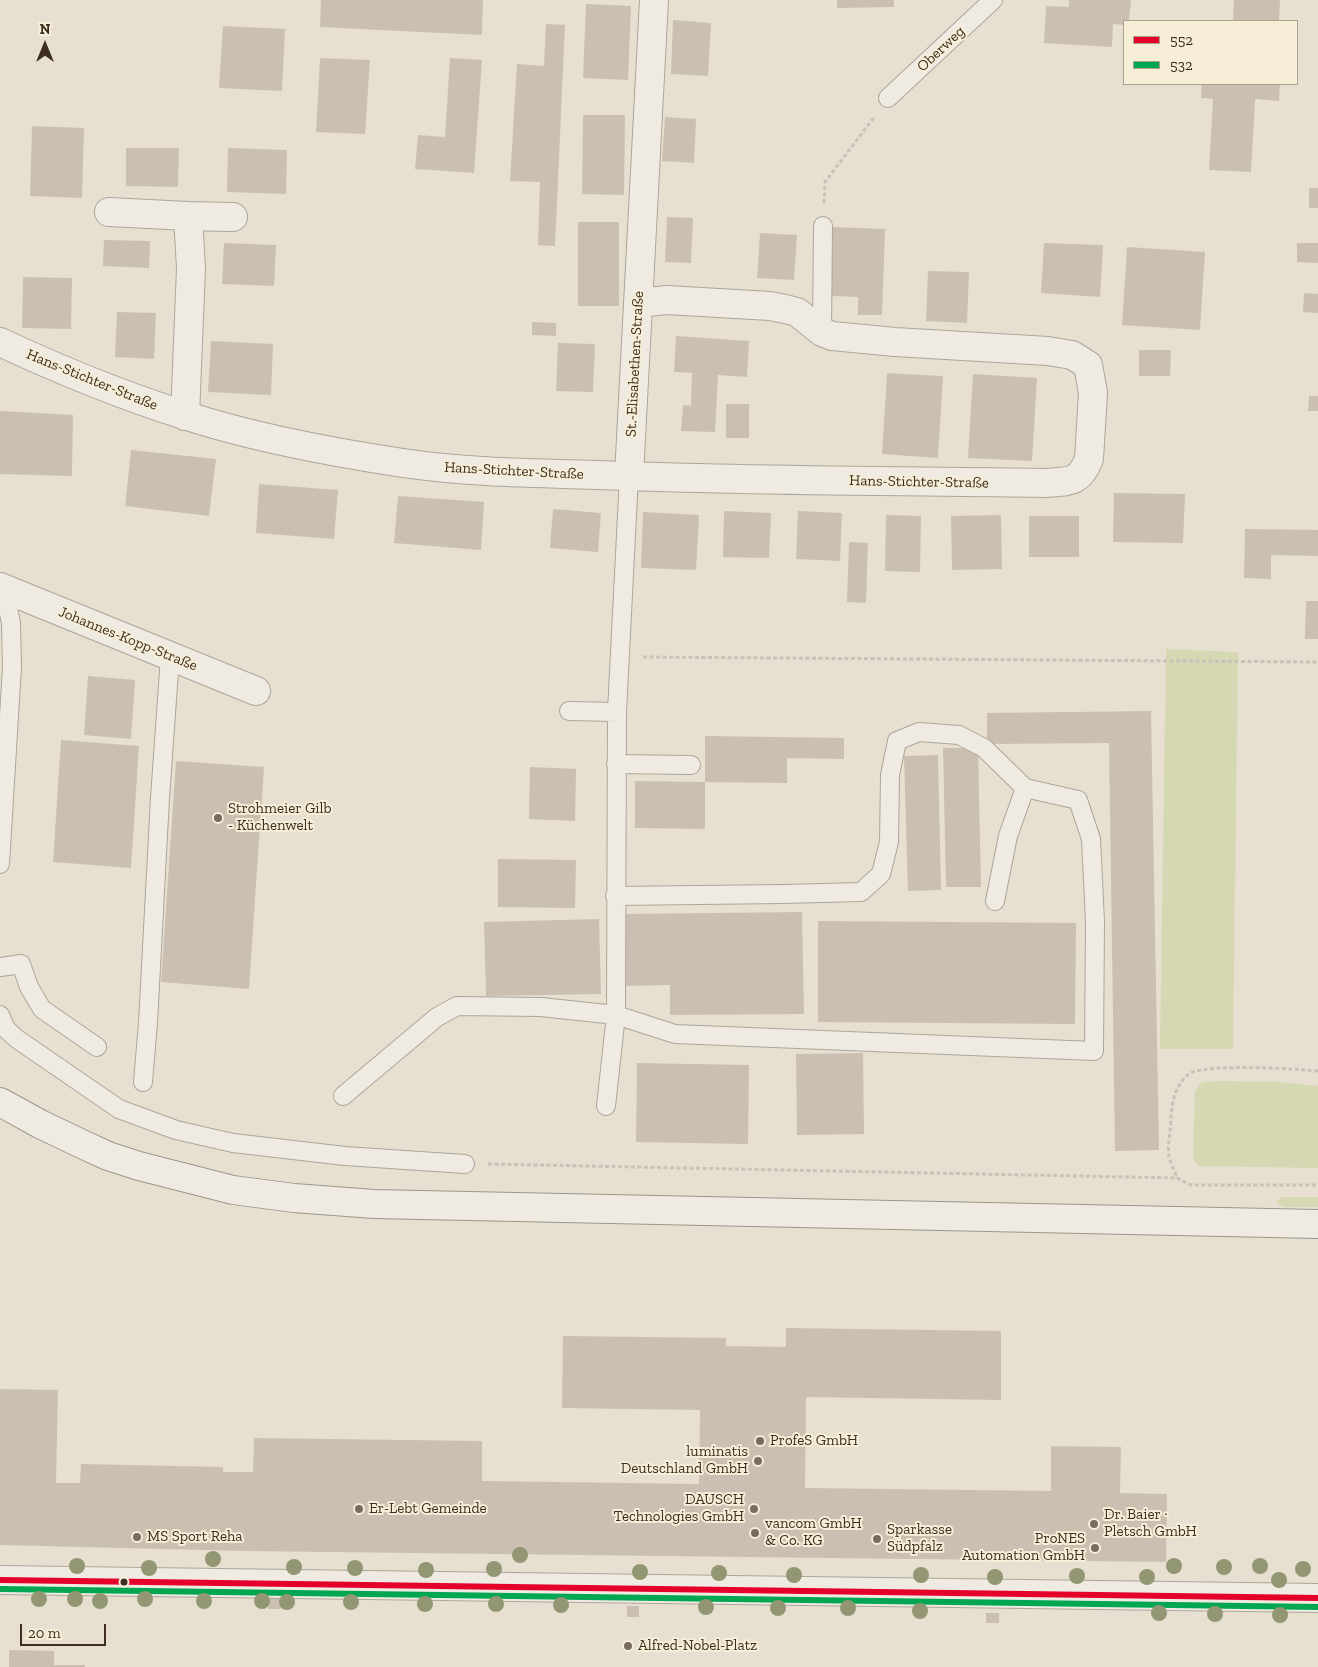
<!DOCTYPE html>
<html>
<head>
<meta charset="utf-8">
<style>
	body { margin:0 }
	#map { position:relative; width:1318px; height:1667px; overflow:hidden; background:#e7e0d1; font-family:"Zilla Slab",serif }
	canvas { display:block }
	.legend { position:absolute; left:1123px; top:20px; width:175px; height:65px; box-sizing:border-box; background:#f7eed8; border:1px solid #ada18e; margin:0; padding:6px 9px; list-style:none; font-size:15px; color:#3d2e20 }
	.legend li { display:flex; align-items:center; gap:10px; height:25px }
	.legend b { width:25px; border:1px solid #ada18e }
	.north { position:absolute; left:20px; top:20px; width:50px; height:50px; -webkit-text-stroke:4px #f7eed8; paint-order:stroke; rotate:0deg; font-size:14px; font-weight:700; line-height:20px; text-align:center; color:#3d2e20 }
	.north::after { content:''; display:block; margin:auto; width:18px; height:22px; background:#3d2e20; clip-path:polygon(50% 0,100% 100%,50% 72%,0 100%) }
	.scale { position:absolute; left:20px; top:1624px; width:86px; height:22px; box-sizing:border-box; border:2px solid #3d2e20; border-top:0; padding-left:6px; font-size:15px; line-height:18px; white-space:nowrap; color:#3d2e20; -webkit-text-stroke:4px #f7eed8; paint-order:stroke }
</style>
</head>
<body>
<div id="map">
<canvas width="1318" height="1667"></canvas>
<ul class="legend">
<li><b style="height:6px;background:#e4002b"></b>552</li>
<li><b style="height:6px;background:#00a651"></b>532</li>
</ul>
<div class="north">N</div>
<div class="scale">20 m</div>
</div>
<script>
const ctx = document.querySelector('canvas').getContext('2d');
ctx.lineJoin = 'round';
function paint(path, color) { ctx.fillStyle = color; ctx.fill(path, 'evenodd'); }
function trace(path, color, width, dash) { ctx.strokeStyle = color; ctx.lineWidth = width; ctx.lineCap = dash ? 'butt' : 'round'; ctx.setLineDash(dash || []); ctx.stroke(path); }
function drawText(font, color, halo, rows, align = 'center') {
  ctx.font = font + ' "Zilla Slab",serif'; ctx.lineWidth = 4; ctx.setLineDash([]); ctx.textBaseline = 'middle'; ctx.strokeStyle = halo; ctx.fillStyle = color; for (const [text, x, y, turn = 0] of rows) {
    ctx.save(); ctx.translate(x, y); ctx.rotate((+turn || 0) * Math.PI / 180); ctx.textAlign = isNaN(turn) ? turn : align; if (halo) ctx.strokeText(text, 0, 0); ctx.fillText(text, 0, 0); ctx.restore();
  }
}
paint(new Path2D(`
	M1166,649L1238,652L1233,1049H1160Z
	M1220,1081L1281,1082L1318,1086V1168L1198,1166L1193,1158L1195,1091L1202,1082Z
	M1281,1197H1318V1207H1283L1276,1202Z`), '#d6d7b3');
paint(new Path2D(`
	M321,0H483L482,35L320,27Z
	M837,0H894V7L837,8Z
	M1069,0H1131L1129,21H1124V25L1113,24L1112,47L1044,43L1046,6L1069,7Z
	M1234,0H1280L1279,21H1233Z
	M586,4L631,6L628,80L583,78Z
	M673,20L711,23L708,76L671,74Z
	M546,24L565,25L555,246L538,245L540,182L510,181L517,64L544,66Z
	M223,26L285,29L282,91L219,88Z
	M320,58L370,60L365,134L316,132Z
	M450,58L482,60L474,173L415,169L418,135L445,137Z
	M1202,84H1280L1279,101L1255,99L1251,172L1209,170L1213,99L1201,98Z
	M583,115H625L624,195L582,194Z
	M665,117L696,119L694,163L662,161Z
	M32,126L84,128L82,198L30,196Z
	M126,148H179L178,187L126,186Z
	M228,148L287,150L286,194L227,192Z
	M1309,188H1318V208H1309Z
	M667,217L693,218L691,263L665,262Z
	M578,222H619V306H578Z
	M833,227L885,229L882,315H858V297L831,296Z
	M760,233L797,235L794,280L757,278Z
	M104,240L150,241L149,268L103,266Z
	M224,243L276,245L274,286L222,284Z
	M1044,243L1103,245L1100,297L1041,293Z
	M1297,243H1318V263L1297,262Z
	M1127,247L1205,252L1200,330L1122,325Z
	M928,271L969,272L967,323L926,321Z
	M23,277L72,278L71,329L22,328Z
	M1304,293L1318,294V313L1303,312Z
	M117,312L156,313L154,359L115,357Z
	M532,322L556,323V336L532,335Z
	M676,336L749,341L747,377L718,375L715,432L681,431L683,405L691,406L692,373L674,372Z
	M211,341L273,344L271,395L208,392Z
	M558,343L595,344L593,392L556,391Z
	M1139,350H1171L1170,376H1139Z
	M887,373L943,376L938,458L882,454Z
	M973,374L1037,378L1032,461L968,458Z
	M1309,396H1318V411H1308Z
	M726,404H749V438H726Z
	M0,411L73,415L72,476L0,474Z
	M131,450L216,459L209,516L125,506Z
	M259,484L338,490L334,539L256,533Z
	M1114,493L1185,494L1183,543L1113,542Z
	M398,496L484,502L481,550L394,543Z
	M553,509L601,513L598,552L550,548Z
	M724,511L771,513L769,558L723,557Z
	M798,511L842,513L840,561L796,559Z
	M643,512L699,515L696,570L641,568Z
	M886,515L921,516L920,572L885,571Z
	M1001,515L1002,569L952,570L951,516Z
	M1029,516H1079V557H1029Z
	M1245,529L1318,530V556L1271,555V579L1244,578Z
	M849,542L868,543L866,603L847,602Z
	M1306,601H1318V639H1305Z
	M88,676L135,680L131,739L84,735Z
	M1151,711L1159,1150L1115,1151L1109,743L987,744V713Z
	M705,736L844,738V759L787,758V783L705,782Z
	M61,740L139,746L131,868L53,862Z
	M943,748H978L981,887H946Z
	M938,755L941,890L908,891L904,756Z
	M176,761L264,767L249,989L161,982Z
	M530,767L576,769L575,821L529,819Z
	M635,781L705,782V829L635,828Z
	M498,859L576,860L575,908L498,907Z
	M802,912L804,1014L670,1015V985L625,986V914Z
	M599,919L601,994L486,996L484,922Z
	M818,921L1076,923L1075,1024L818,1022Z
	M863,1053L864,1134L797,1135L796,1054Z
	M637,1063L749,1065L748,1144L636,1142Z
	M786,1328L1001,1331V1400L806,1397L805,1488L1051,1491V1446L1121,1447L1120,1493L1167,1494L1166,1562L245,1551L0,1545V1389L58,1390L56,1483H80L81,1464L223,1467V1472H253L254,1438L482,1441V1481L699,1484L700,1410L562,1408L563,1336L726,1338V1346L786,1347Z
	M269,1598H281V1609H268Z
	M627,1606H639V1617H627Z
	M986,1613H999V1623H986Z
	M9,1650L54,1651V1665H85V1667H9Z`), '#cbbfb2');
const service = new Path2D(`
	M888,98L993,0
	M822,332L823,226
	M569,711L617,712
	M616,764L691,765
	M0,864L12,667L11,623L4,588
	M995,901L1008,836L1025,788
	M0,967L21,964L29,987L42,1009L97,1047
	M0,1015L6,1029L17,1039L119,1109L176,1130L233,1143L345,1156L465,1164
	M143,1082L148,1023L160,798L170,657
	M343,1096L437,1017L457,1006L541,1007L616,1015L675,1034L1094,1051L1095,922L1091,839L1078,800L1025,788L984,748L959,735L919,732L897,741L890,775L889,842L881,874L861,892L783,894L615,896
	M606,1106L616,1015L617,712L629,476`);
const minor = new Path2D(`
	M109,212L188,216L191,268L185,416
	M188,216L233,217
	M0,342C60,370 121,395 184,415C254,438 330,452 403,463C477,474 553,473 627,476C766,481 905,481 1044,483C1069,481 1079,484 1089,459L1093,393L1088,365L1072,355L1048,351L895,342L832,336L822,332L797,312L785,309L770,306L667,300L638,303
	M629,476L654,0
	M0,587L256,691
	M0,1580L1318,1598`);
const secondary = new Path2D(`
	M0,1102L40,1124L84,1145L108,1156L139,1166L233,1190L294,1198L374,1204L1318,1224`);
trace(service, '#ada599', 20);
trace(minor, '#ada599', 30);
trace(secondary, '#9c958a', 30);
trace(new Path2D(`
	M824,203L825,182L875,116
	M643,657L1318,662
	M1318,1071C1297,1069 1203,1063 1189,1074C1175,1085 1172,1102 1171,1118C1171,1130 1167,1145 1169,1157C1171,1164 1175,1171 1177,1178L1191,1185H1318
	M488,1164L1177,1178`), '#c8c2b9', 3, [4, 2.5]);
trace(service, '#efebe3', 18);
trace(minor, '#efebe3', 28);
trace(secondary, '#efebe3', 28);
trace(new Path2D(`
	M0,1580L1318,1598`), '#e4002b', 6);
trace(new Path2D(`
	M0,1589L1318,1607`), '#00a651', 6);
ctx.fillStyle = '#929673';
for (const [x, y] of [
	[520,1555],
	[213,1559],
	[77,1566],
	[1174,1566],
	[1260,1566],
	[294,1567],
	[1224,1567],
	[149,1568],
	[355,1568],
	[494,1569],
	[1303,1569],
	[426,1570],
	[640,1572],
	[719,1573],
	[794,1575],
	[921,1575],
	[1077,1576],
	[995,1577],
	[1147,1577],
	[1279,1580],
	[39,1599],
	[75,1599],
	[145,1599],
	[100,1601],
	[204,1601],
	[262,1601],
	[287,1602],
	[351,1602],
	[425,1604],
	[496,1604],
	[561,1605],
	[706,1607],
	[778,1608],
	[848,1608],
	[920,1611],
	[1159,1613],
	[1215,1614],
	[1280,1615]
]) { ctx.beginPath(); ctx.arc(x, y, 8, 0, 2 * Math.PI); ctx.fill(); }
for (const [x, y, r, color] of [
	[218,818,5,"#786c5e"],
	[760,1441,5,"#786c5e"],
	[758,1461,5,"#786c5e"],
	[359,1509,5,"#786c5e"],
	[754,1509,5,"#786c5e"],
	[1094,1524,5,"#786c5e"],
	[755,1533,5,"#786c5e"],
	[137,1537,5,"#786c5e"],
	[877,1539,5,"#786c5e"],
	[1095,1548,5,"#786c5e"],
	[124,1582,4.5,"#3d2e20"],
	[628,1646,5,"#786c5e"]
]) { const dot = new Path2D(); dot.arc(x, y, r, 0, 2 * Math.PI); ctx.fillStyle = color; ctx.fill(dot); trace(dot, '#f7eed8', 2); }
drawText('15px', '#3d2e20', '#f7eed8', [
	["Oberweg",941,49,-43],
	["St.-Elisabethen-Straße",635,364,-87],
	["Hans-Stichter-Straße",92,380,22],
	["Hans-Stichter-Straße",514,471,3],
	["Hans-Stichter-Straße",919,482,1],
	["Johannes-Kopp-Straße",128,639,22]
]);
drawText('15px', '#3d2e20', '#f7eed8', [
	["Strohmeier Gilb",228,809],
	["- Küchenwelt",228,826],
	["ProfeS GmbH",770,1441],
	["luminatis",748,1452,"right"],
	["Deutschland GmbH",748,1469,"right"],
	["DAUSCH",744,1500,"right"],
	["Technologies GmbH",744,1517,"right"],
	["Er-Lebt Gemeinde",369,1509],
	["Dr. Baier ·",1104,1515],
	["Pletsch GmbH",1104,1532],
	["vancom GmbH",765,1524],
	["& Co. KG",765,1541],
	["Sparkasse",887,1530],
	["Südpfalz",887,1547],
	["MS Sport Reha",147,1537],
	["ProNES",1085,1539,"right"],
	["Automation GmbH",1085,1556,"right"],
	["Alfred-Nobel-Platz",638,1646]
], 'left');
</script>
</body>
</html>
